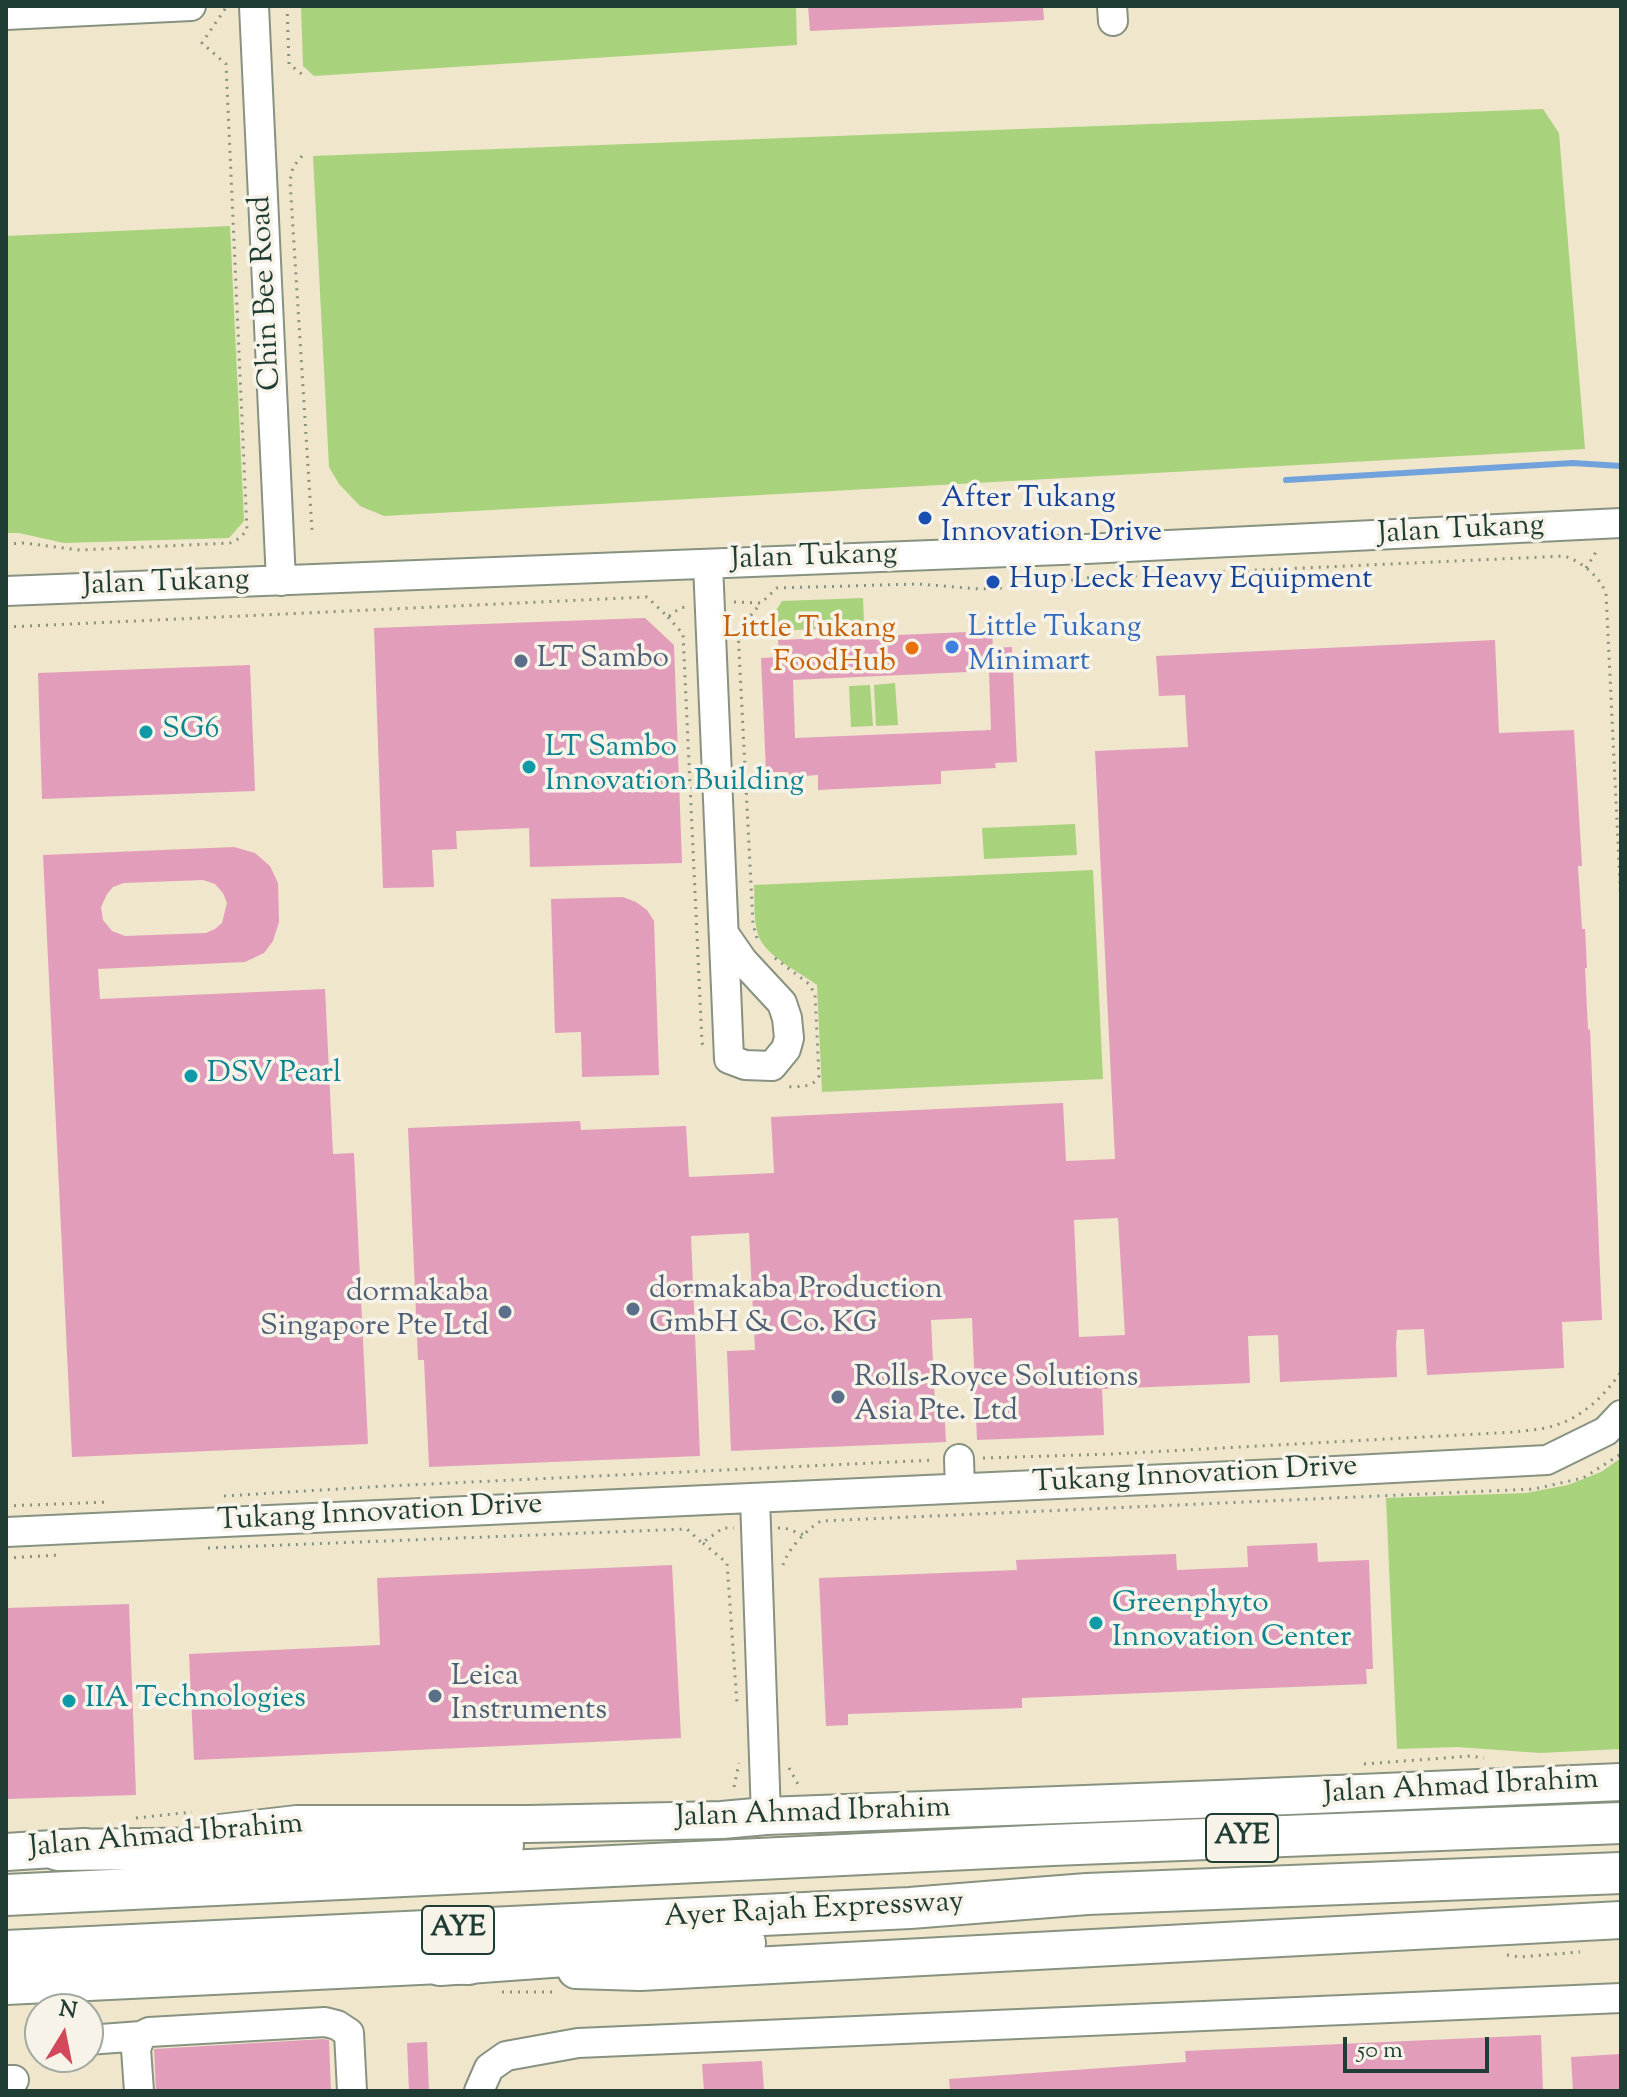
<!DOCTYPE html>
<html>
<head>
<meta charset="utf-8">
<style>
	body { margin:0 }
	#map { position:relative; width:1627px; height:2097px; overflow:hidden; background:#efe6cb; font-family:"Sorts Mill Goudy",serif }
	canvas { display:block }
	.frame { position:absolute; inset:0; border:8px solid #1f3d34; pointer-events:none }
	.north { position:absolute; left:24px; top:1993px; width:80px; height:80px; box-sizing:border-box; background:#f7f3e8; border:2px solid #a1aaa0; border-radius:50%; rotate:10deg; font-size:22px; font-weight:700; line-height:32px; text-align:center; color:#1f3d34 }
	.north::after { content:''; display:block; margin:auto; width:28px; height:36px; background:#d1495b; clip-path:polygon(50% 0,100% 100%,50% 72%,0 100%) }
	.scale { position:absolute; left:1343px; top:2037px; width:146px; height:36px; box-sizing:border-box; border:4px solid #1f3d34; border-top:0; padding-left:10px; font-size:24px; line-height:28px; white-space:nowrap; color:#1f3d34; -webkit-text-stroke:6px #f7f3e8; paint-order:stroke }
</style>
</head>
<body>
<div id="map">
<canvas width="1627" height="2097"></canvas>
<div class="frame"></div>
<div class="north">N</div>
<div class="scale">50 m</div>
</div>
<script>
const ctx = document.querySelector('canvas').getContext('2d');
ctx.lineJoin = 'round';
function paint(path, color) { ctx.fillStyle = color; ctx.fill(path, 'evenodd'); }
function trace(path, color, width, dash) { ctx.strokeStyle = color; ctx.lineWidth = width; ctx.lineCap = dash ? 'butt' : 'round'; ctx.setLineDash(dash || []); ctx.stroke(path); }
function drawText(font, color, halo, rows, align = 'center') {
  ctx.font = font + ' "Sorts Mill Goudy",serif'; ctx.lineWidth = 7; ctx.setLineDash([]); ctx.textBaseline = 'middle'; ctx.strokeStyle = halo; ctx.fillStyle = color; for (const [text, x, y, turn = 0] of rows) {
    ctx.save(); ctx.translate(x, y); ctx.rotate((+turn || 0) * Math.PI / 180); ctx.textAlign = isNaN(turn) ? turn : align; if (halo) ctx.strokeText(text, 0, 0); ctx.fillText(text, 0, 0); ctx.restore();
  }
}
paint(new Path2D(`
	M301,6H796L797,45L314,76L303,66Z
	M1543,109L1559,133L1585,449L384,516L360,506L339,484L329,467L313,156Z
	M230,226L244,521L229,538L64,543L19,533H6V236Z
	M863,598L864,627L770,631V620L782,601Z
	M895,683L898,725L876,726L874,685Z
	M870,685L873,726L851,727L849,686Z
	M1075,824L1077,855L984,859L982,828Z
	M1093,870L1103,1079L822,1092L817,985C801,973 766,956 759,937C753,922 755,901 754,885Z
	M1621,1458V1749L1540,1753L1457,1747L1397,1749L1386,1498L1526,1493L1568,1485L1601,1472Z`), '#a9d27d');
trace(new Path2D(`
	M1286,480L1573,463L1621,466`), '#72a2dc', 6);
paint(new Path2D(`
	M808,6H1043L1044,20L810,31Z
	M645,618L674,645L682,863L530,867L529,828L456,831L457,849L432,850L434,887L383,888L374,628Z
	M992,631L993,648L1012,647L1017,762L995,763L996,768L941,771V784L818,790V775L790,777L788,772H766L761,658L779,657L778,640ZM989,671L991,730L795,738L793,680Z
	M1495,640L1499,733L1574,730L1582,866H1578L1582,929H1585L1587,968H1585L1588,1030L1590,1029L1602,1320L1562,1322L1564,1368L1427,1375L1424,1329L1397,1330L1396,1343L1397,1377L1280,1382L1278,1335L1248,1336L1250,1383L1102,1389L1104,1435L977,1440L972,1318L931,1320L935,1405H944L946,1442L731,1451L727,1351L755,1350L749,1233L691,1236L700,1456L429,1467L424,1360H418L408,1128L580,1121L581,1130L686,1126L689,1177L774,1173L771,1117L1063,1103L1066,1161L1115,1159L1095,751L1188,747L1185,695L1159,696L1156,656ZM1118,1218L1125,1335L1079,1337L1074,1220Z
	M250,665L255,791L42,799L38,673Z
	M234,847L255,853L270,866L278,883L279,922L273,941L264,953L245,962L98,969L100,999L325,989L333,1154L354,1153L368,1444L72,1457L43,855ZM203,880L215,884L223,893L227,903L222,923L215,929L206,933L125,936L112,931L103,920L101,907L107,894L113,887L124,883Z
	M623,897L636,902L647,910L654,921L659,1075L582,1077L581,1032L555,1033L551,899Z
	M1317,1543L1318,1562L1369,1560L1373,1669H1366L1367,1684L1022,1698V1708L848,1714V1725L826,1726L819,1578L1017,1570L1016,1560L1176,1554L1177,1570L1248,1567L1247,1546Z
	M672,1565L681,1738L194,1760L189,1654L380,1645L377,1578Z
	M129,1604L136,1795L6,1799V1608Z
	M1541,2035L1543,2091H950L949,2079L1186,2062L1185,2051Z
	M323,2039L329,2040L331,2091H156L154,2049Z
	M427,2042L429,2091H409L407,2043Z
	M1621,2054V2091H1573L1571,2057Z
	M762,2061L764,2091H704L702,2064Z`), '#e29dbb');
const minor = new Path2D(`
	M254,6L281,581
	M1112,6L1113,21
	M6,15L191,6
	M708,564L729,1059L745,1065L772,1066L786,1049L789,1038L787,1018L782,1003L743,961L725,935
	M6,591L1086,549L1621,523
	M959,1459L960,1488
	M755,1498L766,1816
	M6,1532L1277,1474L1547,1460L1606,1431L1621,1415
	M88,2040L141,2036
	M6,2080H14
	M139,2091L136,2049L141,2036L149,2032L325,2022L337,2025L349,2033L352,2091
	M479,2091L489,2068L506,2056L578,2043L1621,1998`);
const major = new Path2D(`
	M220,1833L297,1824H529L722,1820L766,1816L1218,1799L1621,1782
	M6,1852L85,1847
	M576,1970L640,1972L1621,1920
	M6,1986L440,1965L469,1966`);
const highway = new Path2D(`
	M58,1850L503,1845
	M6,1895L1052,1845L1621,1823
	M6,1951L910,1908L1087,1894L1621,1873
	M440,1965L745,1943`);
trace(minor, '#879280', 32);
trace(major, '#879280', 40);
trace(highway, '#879280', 44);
trace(new Path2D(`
	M287,6L289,64L303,75
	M302,156L293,167L290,181L312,530
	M6,544L24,543L80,550L230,543L240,538L247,530L226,64L202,43L227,6
	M1586,568L1596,552
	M734,602L761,603L777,588L918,584L980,589L1040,586L1084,578L1565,556C1583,563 1598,575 1606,593L1621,905
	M668,617L683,634L702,1043L704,1046
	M6,627L647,597L668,617L680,608L686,607
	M757,938L753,924L738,631L761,603
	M775,958L809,984L815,994L819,1076C813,1089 797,1086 784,1087
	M983,1458L1112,1454L1515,1432C1527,1430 1541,1430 1553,1426C1582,1418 1604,1396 1621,1372
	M224,1496L387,1486L935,1460
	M6,1506L108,1502
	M778,1528H785L804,1535
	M703,1543L727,1563L737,1704
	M208,1548L687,1529L702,1543L723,1528H734
	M6,1558L60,1555
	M783,1565C788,1549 806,1530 821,1521L1534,1489L1583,1478L1621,1454
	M1364,1764L1471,1756L1484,1758
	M789,1768L799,1786
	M734,1787L739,1763
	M136,1818L192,1812
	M1507,1955L1520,1957L1580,1952
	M502,1992H558`), '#879280', 3, [2, 6]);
trace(minor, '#fff', 28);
trace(major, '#fff', 36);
trace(highway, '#fff', 40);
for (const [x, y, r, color] of [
	[925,518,8,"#1a4fb4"],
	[993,582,8,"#1a4fb4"],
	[952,647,8,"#3f7fe0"],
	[912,648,8,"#e8710a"],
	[521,661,8,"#5c6f8a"],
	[146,732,8,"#0f9aa8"],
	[529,767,8,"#0f9aa8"],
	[191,1076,8,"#0f9aa8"],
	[633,1309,8,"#5c6f8a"],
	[505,1312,8,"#5c6f8a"],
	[838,1397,8,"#5c6f8a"],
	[1096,1623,8,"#0f9aa8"],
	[435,1696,8,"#5c6f8a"],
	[69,1701,8,"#0f9aa8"]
]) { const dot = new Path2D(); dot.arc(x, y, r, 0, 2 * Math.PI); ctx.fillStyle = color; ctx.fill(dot); trace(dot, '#f7f3e8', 3); }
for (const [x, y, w] of [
	[1242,1838,72],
	[458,1930,72]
]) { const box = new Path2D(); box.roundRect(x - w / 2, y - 24, w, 48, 6); ctx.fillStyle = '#f7f3e8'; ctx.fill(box); trace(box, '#1f3d34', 2); }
drawText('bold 28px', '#1f3d34', null, [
	["AYE",1242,1838],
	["AYE",458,1930]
]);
drawText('30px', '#1f3d34', '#f7f3e8', [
	["Chin Bee Road",268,293,-93],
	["Jalan Tukang",1461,532,-3],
	["Jalan Tukang",814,559,-2],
	["Jalan Tukang",166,585,-2],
	["Tukang Innovation Drive",1195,1477,-3],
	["Tukang Innovation Drive",380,1515,-3],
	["Jalan Ahmad Ibrahim",1461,1789,-3],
	["Jalan Ahmad Ibrahim",813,1815,-2],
	["Jalan Ahmad Ibrahim",166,1838,-5],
	["Ayer Rajah Expressway",814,1912,-3]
]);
drawText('30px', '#164399', '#f7f3e8', [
	["After Tukang",941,501],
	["Innovation Drive",941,535],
	["Hup Leck Heavy Equipment",1009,582]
], 'left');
drawText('30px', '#366cbe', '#f7f3e8', [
	["Little Tukang",968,630],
	["Minimart",968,664]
], 'left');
drawText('30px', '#c56008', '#f7f3e8', [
	["Little Tukang",896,631],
	["FoodHub",896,665]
], 'right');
drawText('30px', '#4e5e75', '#f7f3e8', [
	["LT Sambo",537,661],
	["dormakaba Production",649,1292],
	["GmbH & Co. KG",649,1326],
	["dormakaba",489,1295,"right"],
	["Singapore Pte Ltd",489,1329,"right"],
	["Rolls-Royce Solutions",854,1380],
	["Asia Pte. Ltd",854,1414],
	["Leica",451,1679],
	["Instruments",451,1713]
], 'left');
drawText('30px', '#0d838f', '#f7f3e8', [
	["SG6",162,732],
	["LT Sambo",545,750],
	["Innovation Building",545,784],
	["DSV Pearl",207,1076],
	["Greenphyto",1112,1606],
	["Innovation Center",1112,1640],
	["IIA Technologies",85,1701]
], 'left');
</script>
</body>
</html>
